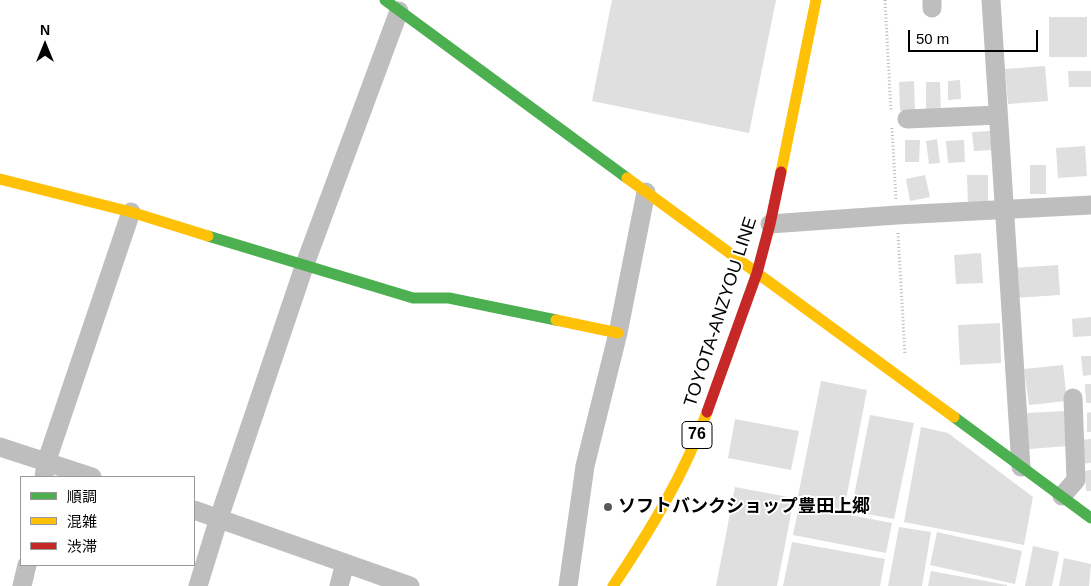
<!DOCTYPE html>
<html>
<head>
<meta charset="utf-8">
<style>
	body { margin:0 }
	#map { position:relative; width:1091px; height:586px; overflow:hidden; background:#fff; font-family:Arial,"Noto Sans JP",sans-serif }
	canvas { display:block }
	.legend { position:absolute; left:20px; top:476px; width:175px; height:90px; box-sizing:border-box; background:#fff; border:1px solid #999; margin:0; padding:6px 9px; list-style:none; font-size:15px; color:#000 }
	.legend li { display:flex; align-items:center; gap:10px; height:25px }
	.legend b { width:25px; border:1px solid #999 }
	.north { position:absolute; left:20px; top:20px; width:50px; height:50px; -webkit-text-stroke:4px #fff; paint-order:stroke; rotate:0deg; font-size:14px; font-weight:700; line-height:20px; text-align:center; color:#000 }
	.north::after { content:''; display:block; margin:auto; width:18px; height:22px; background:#000; clip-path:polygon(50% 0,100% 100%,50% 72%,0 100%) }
	.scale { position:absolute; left:908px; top:30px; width:130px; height:22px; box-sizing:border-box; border:2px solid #000; border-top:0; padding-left:6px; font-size:15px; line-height:18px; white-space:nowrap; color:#000; -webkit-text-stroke:4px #fff; paint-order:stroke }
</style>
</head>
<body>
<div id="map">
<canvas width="1091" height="586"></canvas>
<ul class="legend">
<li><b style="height:6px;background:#4caf50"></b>順調</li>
<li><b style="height:6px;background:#ffc107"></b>混雑</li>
<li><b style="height:6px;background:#c62828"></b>渋滞</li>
</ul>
<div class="north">N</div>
<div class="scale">50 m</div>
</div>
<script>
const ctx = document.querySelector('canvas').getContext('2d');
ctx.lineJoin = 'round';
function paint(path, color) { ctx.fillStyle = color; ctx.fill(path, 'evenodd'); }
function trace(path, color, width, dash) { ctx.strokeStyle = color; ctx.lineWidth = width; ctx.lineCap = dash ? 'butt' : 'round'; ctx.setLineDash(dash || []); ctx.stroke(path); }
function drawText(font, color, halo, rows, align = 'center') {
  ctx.font = font + ' Arial,"Noto Sans JP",sans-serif'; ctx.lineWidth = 4; ctx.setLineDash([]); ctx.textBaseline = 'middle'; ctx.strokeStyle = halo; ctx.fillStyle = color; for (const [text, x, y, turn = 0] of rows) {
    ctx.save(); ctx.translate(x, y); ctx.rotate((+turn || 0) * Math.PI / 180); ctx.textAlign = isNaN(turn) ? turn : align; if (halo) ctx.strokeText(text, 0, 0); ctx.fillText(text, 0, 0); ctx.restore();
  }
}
paint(new Path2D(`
	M612,0H776L749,133L592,101Z
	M1049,17H1087V57H1049Z
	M1045,66L1048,101L1008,104L1005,69Z
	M1068,71H1091V87H1069Z
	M960,80L961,99L948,100V81Z
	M914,81L915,110L900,111L899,82Z
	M926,82H940L941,115H926Z
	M990,131L992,150L974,151L972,132Z
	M937,139L940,163L929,164L926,141Z
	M905,140H920L919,162H905Z
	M964,140L965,162L948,163L946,141Z
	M1085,146L1087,176L1058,178L1056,148Z
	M1030,165H1046V194H1030Z
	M925,175L930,197L910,201L906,179Z
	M967,175H988V204H968Z
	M981,253L983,283L956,284L954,255Z
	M1058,265L1060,295L1015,298L1013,268Z
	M1091,317V336L1073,337L1072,319Z
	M1000,323L1001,363L960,365L958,325Z
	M1081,356H1091V375L1083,376Z
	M1063,365L1067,401L1029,405L1024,369Z
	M821,381L867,390L844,510L797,501Z
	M1085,384H1091V403H1086Z
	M1066,411L1068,446L1029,449L1027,413Z
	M1091,412V432H1087V413Z
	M870,415L914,423L894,519L851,511Z
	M735,419L799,431L791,470L728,458Z
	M921,427L948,433L1033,497L1024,545L904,522Z
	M1091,439V463L1079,464L1078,440Z
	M1091,470V491H1086L1085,471Z
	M735,487L794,498L777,586H716Z
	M799,505L892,523L886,553L793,535Z
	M899,527L931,532L922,586H888Z
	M937,532L1022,551L1015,584L930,565Z
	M792,542L885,559L880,586H783Z
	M1033,546L1059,552L1052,586H1025Z
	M1064,558L1091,564L1089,586H1059Z
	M931,571L1007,585V586H928Z`), '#dfdfdf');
trace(new Path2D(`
	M885,0L891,112
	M892,128L896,199
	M898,233L905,354`), '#b9b9b9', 3, [1, 2.5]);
trace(new Path2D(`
	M932,0V8
	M991,0L1021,467
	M907,119L998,115
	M770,224L897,215L1091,205
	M0,447L92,477
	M44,477L46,463L131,212
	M1062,496L1076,480L1073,398
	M194,510L410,586
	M22,586L27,565
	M198,586L219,518L305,264L399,11
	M339,586L345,563
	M568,586L585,466L618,333L646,192`), '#bebebe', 19);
trace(new Path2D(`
	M385,0L627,178
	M208,236L413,298H449L556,320
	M954,417L1091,518`), '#4caf50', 11);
trace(new Path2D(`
	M781,172L816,0
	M627,178L954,417
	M0,179L131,212L208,236
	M556,320L618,333
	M613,586C650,531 684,475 707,412`), '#ffc107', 11);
trace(new Path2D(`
	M707,412L757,273L770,224L781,172`), '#c62828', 11);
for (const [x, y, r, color] of [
	[608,507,5,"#595959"]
]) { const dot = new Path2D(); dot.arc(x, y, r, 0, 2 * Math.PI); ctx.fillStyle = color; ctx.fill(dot); trace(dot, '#fff', 2); }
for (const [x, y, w] of [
	[697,435,30]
]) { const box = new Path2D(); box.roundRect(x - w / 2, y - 13.5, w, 27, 4); ctx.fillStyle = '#fff'; ctx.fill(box); trace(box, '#000', 1); }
drawText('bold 16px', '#000', null, [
	["76",697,435]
]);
drawText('18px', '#000', '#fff', [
	["TOYOTA-ANZYOU LINE",721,312,-72]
]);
drawText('bold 18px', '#000', '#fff', [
	["ソフトバンクショップ豊田上郷",618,507]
], 'left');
</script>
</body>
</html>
